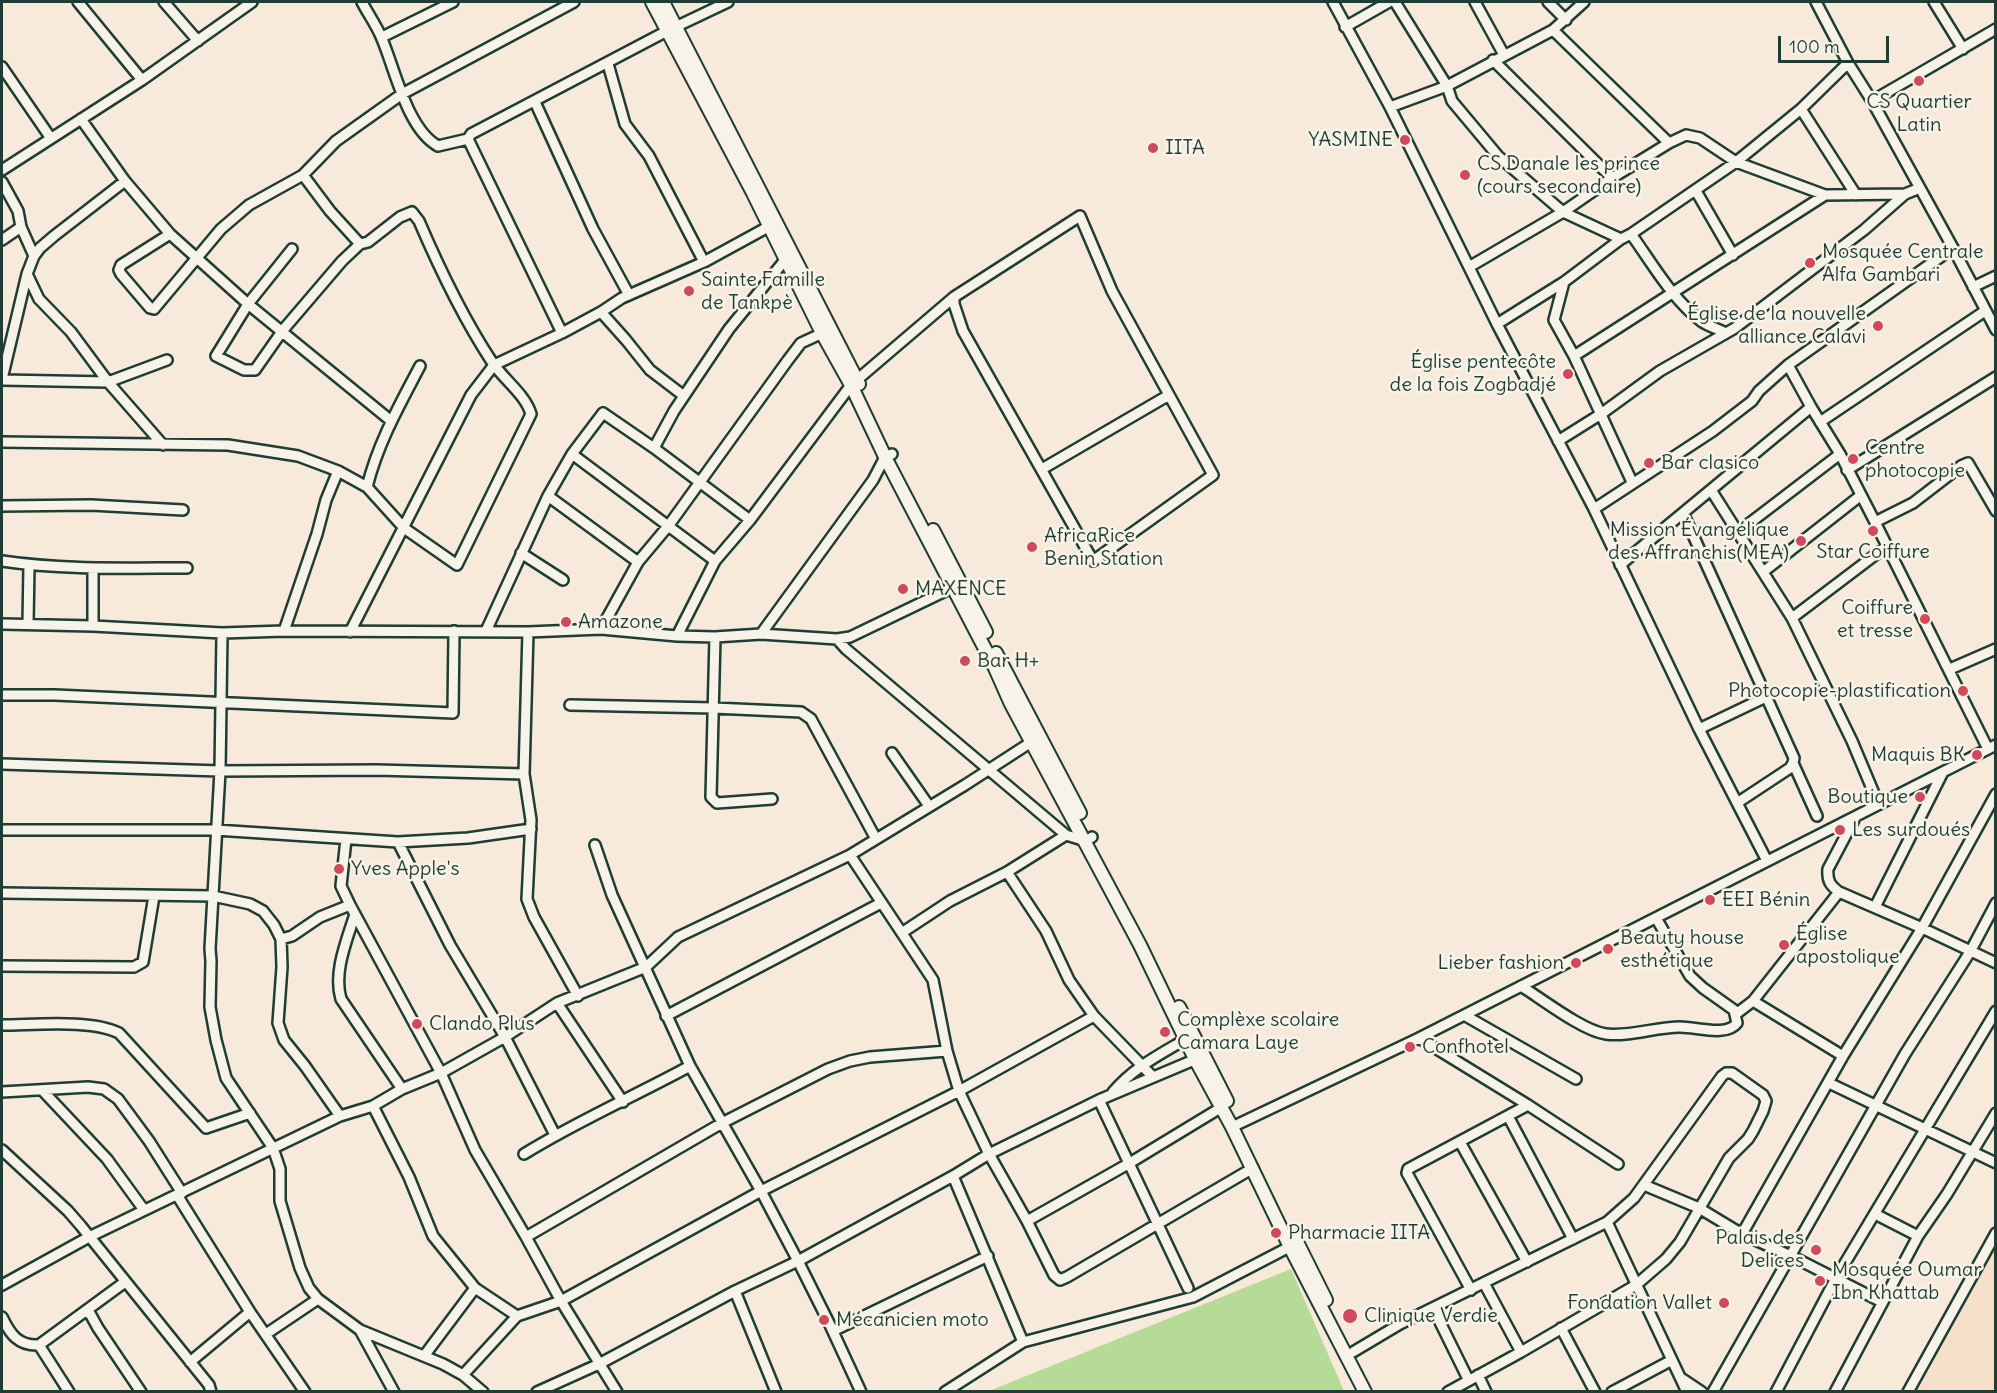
<!DOCTYPE html>
<html>
<head>
<meta charset="utf-8">
<style>
	body { margin:0 }
	#map { position:relative; width:1997px; height:1393px; overflow:hidden; background:#f7eada; font-family:Delius,sans-serif }
	canvas { display:block }
	.frame { position:absolute; inset:0; border:3px solid #1f3d34; pointer-events:none }
	.scale { position:absolute; left:1778px; top:36px; width:111px; height:27px; box-sizing:border-box; border:3px solid #1f3d34; border-top:0; padding-left:8px; font-size:18px; line-height:21px; white-space:nowrap; color:#1f3d34; -webkit-text-stroke:4px #f7f3e8; paint-order:stroke }
</style>
</head>
<body>
<div id="map">
<canvas width="1997" height="1393"></canvas>
<div class="frame"></div>
<div class="scale">100 m</div>
</div>
<script>
const ctx = document.querySelector('canvas').getContext('2d');
ctx.lineJoin = 'round';
function paint(path, color) { ctx.fillStyle = color; ctx.fill(path, 'evenodd'); }
function trace(path, color, width, dash) { ctx.strokeStyle = color; ctx.lineWidth = width; ctx.lineCap = dash ? 'butt' : 'round'; ctx.setLineDash(dash || []); ctx.stroke(path); }
function drawText(font, color, halo, rows, align = 'center') {
  ctx.font = font + ' Delius,sans-serif'; ctx.lineWidth = 5; ctx.setLineDash([]); ctx.textBaseline = 'middle'; ctx.strokeStyle = halo; ctx.fillStyle = color; for (const [text, x, y, turn = 0] of rows) {
    ctx.save(); ctx.translate(x, y); ctx.rotate((+turn || 0) * Math.PI / 180); ctx.textAlign = isNaN(turn) ? turn : align; if (halo) ctx.strokeText(text, 0, 0); ctx.fillText(text, 0, 0); ctx.restore();
  }
}
paint(new Path2D(`
	M1995,1239V1391L1913,1392Z`), '#f6e0ca');
paint(new Path2D(`
	M1291,1269L1344,1391H989Z`), '#b5db96');
const minor = new Path2D(`
	M78,2L142,80
	M164,2L198,41
	M362,2C368,14 377,26 382,39C395,69 407,129 438,146L468,139L471,134L667,31L728,2
	M1333,2L1390,107L1497,324L1594,509L1699,729L1767,861
	M1395,2L1447,86L1452,101L1498,156L1563,212L1621,239
	M1475,2L1504,55
	M1548,2L1566,20
	M1816,2L1848,63L1872,101L1953,248L1996,330
	M1934,2L1963,49
	M1345,27L1389,2
	M1553,30L1669,143
	M382,37L453,2
	M1493,60L1612,178
	M608,64L625,124L649,156L704,262
	M2,67L50,137
	M1872,101L1996,29
	M535,102L593,229L629,295
	M1390,107L1447,86L1553,30L1584,2
	M1801,109L1856,195
	M81,119L125,181L170,234L248,304L390,420
	M468,139L562,333
	M2,170L142,80L252,2
	M303,175L330,211L360,244
	M2,182L18,211L21,227L34,256
	M1696,191L1733,255
	M170,234L121,265L119,270L121,274L150,308L154,309L221,229L249,205L303,175L336,141L402,94L574,2
	M1631,234C1652,263 1672,299 1701,321C1708,326 1718,329 1726,333
	M2,240L21,227
	M1469,267L1563,212L1612,178L1669,143L1686,135L1700,138L1736,162L1825,195L1905,194L1920,188
	M27,274L39,299L71,332L108,382L163,445
	M1564,282L1554,320L1574,356L1632,482
	M1973,287L1996,276
	M601,312L626,340L650,370L684,396
	M1497,324L1564,282L1621,239L1631,234L1736,162L1801,109L1848,63
	M1574,356L1825,195
	M1788,365L1811,407L1840,454L1875,522L1988,749
	M2,379L27,274L34,256L40,248L54,236L125,181
	M2,380L108,382L167,360
	M1820,422L1985,311
	M1558,441L1601,414L1660,371L1735,328L1864,230L1905,194
	M2,442L228,445L298,456L338,471L367,487L404,528L457,565L531,414C525,394 504,380 492,362C463,318 440,270 419,221L412,212L400,217L368,242L360,244L342,261L283,330L255,370H244L216,356L248,304L292,249
	M654,448L674,411L729,329L785,260L789,257
	M572,454L715,561
	M1042,469L1169,395
	M1847,470L1996,377
	M367,487C378,443 399,406 420,366
	M1711,490L1792,618L1852,741L1878,803
	M548,496L638,562
	M2,506L91,505L183,510
	M1594,509L1713,431L1752,401L1759,391L1788,365L1953,248
	M1683,513L1794,758L1793,763L1817,816
	M1875,522L1913,503L1961,466L1968,463L1996,511
	M1738,532L1840,454
	M521,553L563,580
	M2,561C63,570 125,568 187,568
	M1620,565L1811,407
	M1763,572L1860,496
	M1792,618L1887,546
	M2,624L93,626L222,633L284,631L528,632L601,629L677,636L715,637L761,634L837,639L850,637L958,585
	M28,624L29,565
	M93,626V568
	M601,629L638,562L669,525L788,360L801,343L827,331
	M284,631L317,534L326,500L338,471
	M486,631L548,496L572,454L603,413L654,448L750,520
	M350,632L471,395L494,365L562,333L601,312L622,298L704,262L768,227H773
	M528,632L524,774L531,820L527,899L534,917L578,996
	M222,633L220,771L210,949L211,961L210,1007L216,1040L226,1078L273,1148L280,1169V1201L300,1268L309,1288L318,1299L360,1330L443,1364L463,1375L483,1392
	M761,634L873,480L885,457L892,454
	M677,636L715,561L750,520L851,385L954,297L1080,216L1112,291L1213,475L1093,561L963,331L954,304V297
	M715,637L711,797L717,803L772,799
	M837,639L846,649L1066,835
	M1950,669L1996,649
	M2,695H55L453,713L454,631
	M570,705L714,708L801,712L811,719L876,839
	M1699,729L1766,697
	M892,753L929,806
	M2,764L220,771L377,770L524,774
	M1737,803L1790,768L1793,763
	M1856,816L1828,869C1827,881 1830,885 1839,892L1922,928L1996,963
	M2,830H216L398,842L468,838L531,829
	M346,839L341,886L350,905L441,1073L475,1150L526,1237L561,1301L617,1392
	M398,842L450,945L505,1037L555,1135
	M595,845L612,895L690,1066L761,1191L798,1261L830,1325L861,1392
	M850,855L933,980L947,1051L959,1091L989,1154L1027,1221L1054,1275L1060,1280L1067,1277L1253,1168
	M1007,872L1046,931L1069,980L1094,1016L1153,1077
	M1839,892L1753,1001L1843,1056
	M2,893L213,896L250,904L263,911L274,925L281,939L282,967L278,1023L284,1040L305,1066L340,1116
	M1875,907L1943,772
	M355,914C347,940 333,972 341,999L402,1089
	M903,932L950,901L1007,872L1066,835L1086,841L1092,837
	M281,939L292,936L320,917L350,905
	M2,966L134,967L143,962L154,896
	M1521,986C1542,999 1583,1031 1606,1034C1629,1037 1656,1027 1680,1027C1697,1027 1727,1037 1737,1023L1734,1010L1703,988L1690,976L1656,918
	M557,1003L623,1102
	M1736,1014L1753,1001
	M1464,1015L1576,1079
	M666,1016L881,903
	M2,1025C34,1025 91,1019 119,1033L206,1128L250,1113
	M1419,1038L1528,1105L1618,1164
	M1829,1083L1996,1163
	M42,1090L107,1159L144,1210
	M2,1092L88,1087L104,1089L118,1099L149,1141L182,1193
	M1113,1092C1133,1068 1159,1055 1186,1039
	M1099,1100L1188,1288
	M373,1106L409,1177L433,1236L475,1288L517,1316
	M1508,1116L1573,1239
	M1232,1127L1419,1038L1996,745
	M1460,1142L1527,1262
	M2,1150L68,1211L81,1226L209,1385L211,1392
	M524,1154C577,1121 635,1096 690,1066
	M953,1176L1023,1342
	M1644,1185L1699,1208L1742,1234L1791,1256L1882,1302
	M177,1195L250,1312L305,1392
	M1875,1214L1918,1236
	M1027,1221L1128,1164L1222,1107
	M1607,1222L1687,1392
	M1742,1234L1843,1056L1922,928L1996,794
	M526,1237L722,1123L828,1069L850,1061L870,1057L947,1051
	M1484,1283L1521,1352
	M2,1285L89,1237L340,1116L373,1106L402,1089L441,1073L505,1037L557,1003L646,967L678,937L850,855L965,785L1036,739
	M1471,1290L1407,1173L1408,1169L1528,1105
	M735,1291L776,1392
	M1433,1308L1468,1379
	M88,1310L98,1328L141,1392
	M2,1317C10,1334 18,1346 39,1345L125,1282
	M1561,1328L1595,1392
	M360,1330L394,1392
	M833,1331L988,1256
	M266,1334L318,1299
	M39,1345L69,1392
	M1353,1352L1400,1324L1607,1222L1634,1198L1722,1076L1726,1073H1732L1763,1095L1766,1101L1763,1111L1753,1131L1748,1139L1729,1158L1680,1242L1666,1259L1636,1285L1521,1352L1448,1392
	M424,1356L475,1288
	M190,1362L250,1312
	M463,1375L517,1316L561,1301L761,1191L959,1091L1094,1016
	M1478,1375L1486,1392
	M1681,1378L1702,1392
	M537,1392L599,1364L735,1291L798,1261L953,1176L989,1154L1099,1100L1201,1057
	M945,1392L1023,1342L1193,1297L1295,1244
	M1612,1392L1672,1360
	M1713,1392L1905,1054L1970,952L1996,903
	M1776,1392L1836,1278L1996,1011
	M1835,1392L1918,1236L1947,1194L1996,1113
	M1908,1392L1996,1233`);
const major = new Path2D(`
	M652,2L753,193L822,333L851,385L887,461L995,668L1011,704L1140,945L1195,1059L1232,1127L1290,1247L1365,1392
	M663,2L859,384
	M933,530L986,632
	M996,653L1080,813
	M1179,1007L1227,1101
	M1295,1238L1326,1300`);
trace(minor, '#1f3d34', 14);
trace(major, '#1f3d34', 16);
trace(minor, '#f7f3e8', 9);
trace(major, '#f7f3e8', 12);
for (const [x, y, r, color] of [
	[1919,81,6,"#d1495b"],
	[1405,140,6,"#d1495b"],
	[1153,148,6,"#d1495b"],
	[1465,175,6,"#d1495b"],
	[1810,263,6,"#d1495b"],
	[689,291,6,"#d1495b"],
	[1878,326,6,"#d1495b"],
	[1568,374,6,"#d1495b"],
	[1853,459,6,"#d1495b"],
	[1649,463,6,"#d1495b"],
	[1873,531,6,"#d1495b"],
	[1801,541,6,"#d1495b"],
	[1032,547,6,"#d1495b"],
	[903,589,6,"#d1495b"],
	[1925,619,6,"#d1495b"],
	[566,622,6,"#d1495b"],
	[965,661,6,"#d1495b"],
	[1963,691,6,"#d1495b"],
	[1977,755,6,"#d1495b"],
	[1920,797,6,"#d1495b"],
	[1840,830,6,"#d1495b"],
	[339,869,6,"#d1495b"],
	[1710,900,6,"#d1495b"],
	[1784,945,6,"#d1495b"],
	[1608,949,6,"#d1495b"],
	[1576,963,6,"#d1495b"],
	[417,1024,6,"#d1495b"],
	[1165,1032,6,"#d1495b"],
	[1410,1047,6,"#d1495b"],
	[1276,1233,6,"#d1495b"],
	[1816,1250,6,"#d1495b"],
	[1820,1281,6,"#d1495b"],
	[1724,1303,6,"#d1495b"],
	[1350,1316,8,"#d1495b"],
	[824,1320,6,"#d1495b"]
]) { const dot = new Path2D(); dot.arc(x, y, r, 0, 2 * Math.PI); ctx.fillStyle = color; ctx.fill(dot); trace(dot, '#f7f3e8', 2); }
drawText('20px', '#1f3d34', '#f7f3e8', [
	["CS Quartier",1919,102,"center"],
	["Latin",1919,125,"center"],
	["YASMINE",1393,140,"right"],
	["IITA",1165,148],
	["CS Danale les prince",1477,164],
	["(cours secondaire)",1477,187],
	["Mosquée Centrale",1822,252],
	["Alfa Gambari",1822,275],
	["Sainte Famille",701,280],
	["de Tankpè",701,303],
	["Église de la nouvelle",1866,314,"right"],
	["alliance Calavi",1866,337,"right"],
	["Église pentecôte",1556,362,"right"],
	["de la fois Zogbadjé",1556,385,"right"],
	["Centre",1865,448],
	["photocopie",1865,471],
	["Bar clasico",1661,463],
	["Mission Évangélique",1789,530,"right"],
	["des Affranchis(MEA)",1789,553,"right"],
	["AfricaRice",1044,536],
	["Benin Station",1044,559],
	["Star Coiffure",1873,552,"center"],
	["MAXENCE",915,589],
	["Coiffure",1913,608,"right"],
	["et tresse",1913,631,"right"],
	["Amazone",578,622],
	["Bar H+",977,661],
	["Photocopie-plastification",1951,691,"right"],
	["Maquis BK",1965,755,"right"],
	["Boutique",1908,797,"right"],
	["Les surdoués",1852,830],
	["Yves Apple's",351,869],
	["EEI Bénin",1722,900],
	["Église",1796,934],
	["apostolique",1796,957],
	["Beauty house",1620,938],
	["esthétique",1620,961],
	["Lieber fashion",1564,963,"right"],
	["Complèxe scolaire",1177,1020],
	["Camara Laye",1177,1043],
	["Clando Plus",429,1024],
	["Confhotel",1422,1047],
	["Pharmacie IITA",1288,1233],
	["Palais des",1804,1238,"right"],
	["Delices",1804,1261,"right"],
	["Mosquée Oumar",1832,1270],
	["Ibn Khattab",1832,1293],
	["Fondation Vallet",1712,1303,"right"],
	["Clinique Verdie",1364,1316],
	["Mécanicien moto",836,1320]
], 'left');
</script>
</body>
</html>
